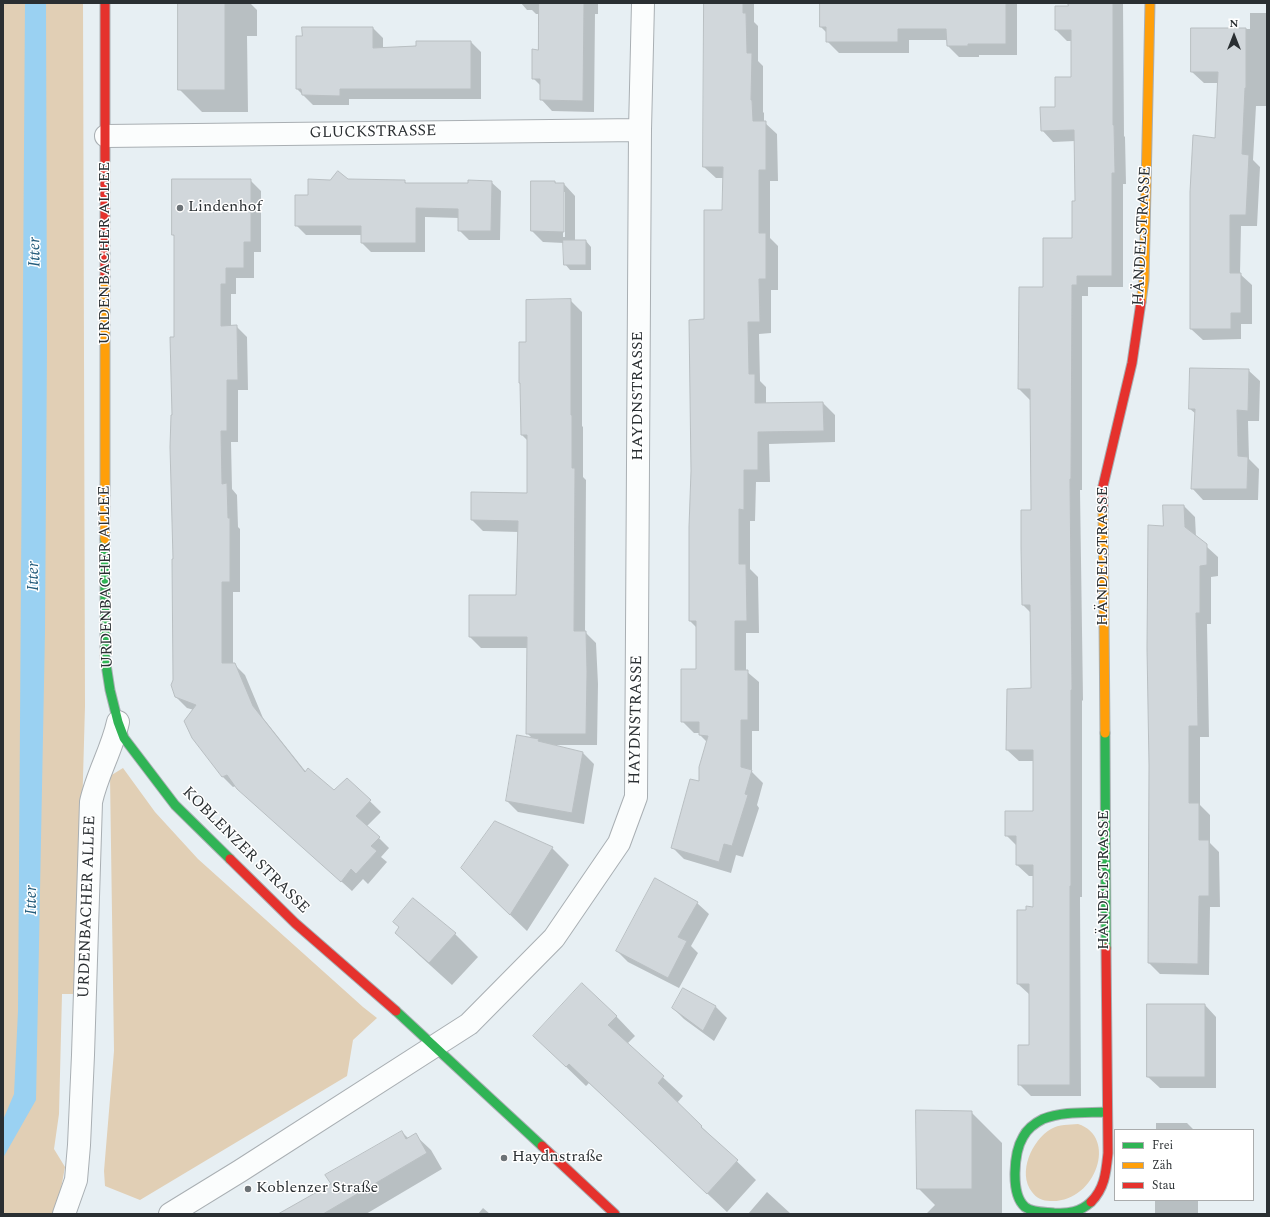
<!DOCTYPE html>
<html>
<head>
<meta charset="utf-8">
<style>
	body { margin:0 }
	#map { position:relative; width:1270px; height:1217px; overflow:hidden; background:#e7eff3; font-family:Spectral,serif }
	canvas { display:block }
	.frame { position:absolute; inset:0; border:4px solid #2a2f32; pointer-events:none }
	.legend { position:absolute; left:1114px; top:1129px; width:140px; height:72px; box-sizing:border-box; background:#fff; border:1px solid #aaacad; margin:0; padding:5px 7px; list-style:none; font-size:12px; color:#2a2f32 }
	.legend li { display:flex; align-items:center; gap:8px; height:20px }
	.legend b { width:20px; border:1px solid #aaacad }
	.north { position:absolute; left:1214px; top:16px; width:40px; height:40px; -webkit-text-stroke:3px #fff; paint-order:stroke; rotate:0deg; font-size:11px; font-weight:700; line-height:16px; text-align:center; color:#2a2f32 }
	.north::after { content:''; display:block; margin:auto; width:14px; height:18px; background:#2a2f32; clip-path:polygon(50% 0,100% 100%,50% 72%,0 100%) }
</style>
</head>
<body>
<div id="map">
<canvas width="1270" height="1217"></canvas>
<div class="frame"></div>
<ul class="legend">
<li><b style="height:5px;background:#30b455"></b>Frei</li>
<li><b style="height:5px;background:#ff9f0a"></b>Zäh</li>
<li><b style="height:5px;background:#e5322d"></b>Stau</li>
</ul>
<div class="north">N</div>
</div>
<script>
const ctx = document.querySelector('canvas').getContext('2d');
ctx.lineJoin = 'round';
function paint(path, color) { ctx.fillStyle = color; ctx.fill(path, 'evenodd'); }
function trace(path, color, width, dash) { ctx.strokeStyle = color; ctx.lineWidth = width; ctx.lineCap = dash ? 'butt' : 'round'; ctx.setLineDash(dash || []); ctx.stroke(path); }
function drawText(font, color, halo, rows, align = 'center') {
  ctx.font = font + ' Spectral,serif'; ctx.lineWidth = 3; ctx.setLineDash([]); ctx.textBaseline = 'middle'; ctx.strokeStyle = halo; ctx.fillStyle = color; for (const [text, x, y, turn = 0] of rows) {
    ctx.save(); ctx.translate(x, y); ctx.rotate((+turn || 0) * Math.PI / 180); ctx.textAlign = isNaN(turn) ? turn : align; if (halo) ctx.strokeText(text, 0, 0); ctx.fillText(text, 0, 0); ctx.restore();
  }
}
paint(new Path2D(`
	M3,3H83L85,706L77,994H62L59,1114L54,1149L65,1167L58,1205L52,1214H3Z
	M123,768L155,812L198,859L363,1007L377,1018L353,1040L347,1076L140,1200L105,1186L104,1171L114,1051L110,776Z
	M1078,1124C1119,1137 1095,1204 1050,1201C1043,1201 1036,1198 1032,1192C1017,1173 1032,1140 1051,1129C1059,1124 1069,1125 1078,1124Z`), '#e1cfb5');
paint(new Path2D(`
	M25,3H46L47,347L45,631L36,1100L3,1158V1120L14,1094L18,1011Z`), '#9ad1f2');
paint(new Path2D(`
	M179,3H250L257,10V36H247L248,112H202L179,89Z
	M521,3H598V14H595L594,112L552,111L541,99V86L533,78L539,51L540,14H536L532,10H527Z
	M705,3H754V22L758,26V61L763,66V112L764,113V122L777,134L778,181H770V238L778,246V290H771V333L759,334L760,381L766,387V404L823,403L835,415V442L769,444L770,482H756L755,521H750V569L758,577L759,633H746V671L759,682V731H752V772L763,783L757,805L759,808L743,857L736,855L731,873L684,859L672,847L700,783L707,742L700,735V733H694L682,721L697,670V628L690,621L705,320L723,211L724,178H716L704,167Z
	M821,3H1017V55H979V57H959L948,46V40H909V53H839L827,41V33L821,27Z
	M1069,3H1123L1124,136L1125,137L1126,184H1123V287H1088V296H1082V490H1080L1083,700L1082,701V897H1080L1081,1096H1031L1019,1084L1030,1046V995L1018,984V911H1027L1034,908V876H1029L1017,865V846L1006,835L1034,812V761H1019L1007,750L1032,689L1031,613L1023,605L1032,511L1031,400H1030L1019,389L1044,288L1073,239L1076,202L1075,141L1053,142L1042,130L1056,108L1072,78V41H1067L1056,30V7H1069Z
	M1250,13H1267V106H1256L1253,160L1260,167L1257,226H1241L1240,274L1252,285V324H1241V339L1203,340L1191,329L1215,139L1218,83H1204L1192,72V29H1250Z
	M373,28L383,38V48L471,42L481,52V99H349V105H313L297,89V37Z
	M250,180L261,191V252H254V278H236V294H231V327L236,326L247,337L248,390H238V442H231L232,489L237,495L238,527L240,529V592H233V664H234L245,675L263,718L306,772L334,791L347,779L381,812L367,826L389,848L381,857L387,862L368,884L363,879L352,891L249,799L236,786L233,787L222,776L194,710L187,708L176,697L174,680V416L175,237L173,235Z
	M347,180L404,181L407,184H469L491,182L501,191L500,240H469L459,230V218L425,217V252H371L362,243V235H306L296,225L309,196Z
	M555,182L557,184H564L575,196V241H586L591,247V270H570L565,264L564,243L543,242L532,231ZM563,192H565V237H563Z
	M570,300L582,312V426L583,427V477L586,480L585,632L596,643L598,684L597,745H552L583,753L594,764L584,824L518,812L507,801L533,739L527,733L528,648H481L470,637L517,596L519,532L483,531L472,520L528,494V441L522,435L521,384L520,383L527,343Z
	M1248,370L1260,381L1259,421H1248L1249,459L1259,469L1258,500H1203L1192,488L1196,414L1190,409Z
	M1184,506L1195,517L1196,537L1218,557V576L1211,577V624H1207L1209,737H1200V805L1210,815V843L1219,852L1220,907H1210L1209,975L1160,974L1149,963L1164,527Z
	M496,822L552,848L569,865L527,931L479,885Z
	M697,903L709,914L691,946L698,953L679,988L628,962L617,951Z
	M396,933L455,934L478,957L452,985L420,956Z
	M1148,1005H1205L1216,1017V1088H1160L1148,1077Z
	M716,1007L727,1018L714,1041L684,1019L673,1008Z
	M616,1016L635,1036L627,1044L683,1096L677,1103L756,1180L727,1212L589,1083L586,1086L534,1036Z
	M971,1112L1002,1143V1214H926L935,1205L918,1188Z
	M1156,1123H1187L1194,1130H1156Z
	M402,1132L409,1139L415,1135L431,1150L442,1169L366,1214H287L332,1184Z
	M767,1192L791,1214H748Z
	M1155,1200H1198V1214H1155Z
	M483,1208L490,1214H478Z`), '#0003');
const building = new Path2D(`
	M178,3H225V90H178Z
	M539,3H584L583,101L540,100V79H532V49L538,50Z
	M704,3H743V13H746L747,53H752L751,100H752L753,121H766V170H759V233H766V279H759L760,322H748L749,374H755V403L823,402L824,431L758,432V470H744V510L739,509V564H746L747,621H735V670H748V720H741V767L752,770L745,794L748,795L732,846L724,844L719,862L671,848L690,779L699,781V767L708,736L699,735V722H681V669H696V621H689V527L691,471L689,320L704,319V210H722L723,167H703Z
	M820,3H1006V44H968V46H947L946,29H898V42H826V27H820Z
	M1068,3H1113V125H1114L1115,173H1112V276H1077V285H1072L1071,479H1070L1072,690H1071V886H1070V1085H1018V1045H1029V984H1017V910H1026V906L1033,907V865H1016V836H1005V811H1033V750H1006L1007,689L1031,688L1030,605H1022L1021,547V510H1031L1030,389H1018L1019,287H1043V238H1072V201H1075L1074,130L1041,131L1040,107H1055V77H1071V30H1055V6H1068Z
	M302,27H373V48L416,46V41H471V89H340V96L302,95L301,89H296V36H302Z
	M1191,28H1246V88H1245L1242,154L1249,155L1246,215H1230V273H1241V313H1231V329H1190V192L1193,135L1215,138L1218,72H1191Z
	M338,171L348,179L405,180V183H468V180L492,181L491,231H458V209L416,208V243H361V226H295V195H308V179L330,180Z
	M172,179H251V242H244V268H226V284H221V326L237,325L238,380H227V431H221L222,484L227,483L228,518H230V582H222V663H235L253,706L305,772L308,768L334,790L347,778L371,800L356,816L380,837L371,846L377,851L356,874L351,869L341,882L237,789L227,775L222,777L192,738L184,721L196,705L175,697L171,685L173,680L172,559H173L170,447L171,415H172L170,337H174V235H172Z
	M531,181H555V183H564V232L531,231Z
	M563,240H586V265H564Z
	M571,299V415H572V468H575L574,631H586L587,672L586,734H526L527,637H469V595H516L518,521L471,520V492L527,493V435H521L520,383H519V342H526V300Z
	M1190,368L1249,369L1248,411L1237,410L1238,456L1248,457L1247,489H1191L1195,409H1189Z
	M1163,505H1184L1185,527L1207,544V565L1200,566V613H1196L1198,726H1189V803H1199V840H1209V896H1199L1198,964L1148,963L1149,765L1147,648L1148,525L1163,526Z
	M517,735L539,739L538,741L583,752L572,813L506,801Z
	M495,821L553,847L510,915L461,868Z
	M655,878L698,902L678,937L687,941L668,978L616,951Z
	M413,898L456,933L429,963L395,933L399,927L393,922Z
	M582,983L617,1016L608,1025L664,1076L658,1083L702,1126L701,1127L738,1160L707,1194L569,1064L566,1067L533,1036Z
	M683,988L716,1006L703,1031L672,1008Z
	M1147,1004H1205V1077H1147Z
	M916,1110L972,1111V1189H917Z
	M402,1131L406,1139L416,1133L427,1153L323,1214H278L331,1184L325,1175Z`);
paint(building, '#d1d7db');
trace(building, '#b9bfc2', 1);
const street = new Path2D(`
	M106,136L640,130
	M64,1214L76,1180L79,1145L83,1055L91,802C97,774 112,750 118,722
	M170,1214L240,1171L469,1024L554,938L619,843L636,797L640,130L643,3`);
const fast = new Path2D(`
	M105,539V658L110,690L118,722L124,738L175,805L230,859
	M1105,733L1106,948
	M396,1011L542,1146
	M1091,1202C1080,1212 1069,1214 1054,1213C1045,1212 1033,1213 1025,1207C1010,1194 1014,1152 1023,1137C1027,1129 1035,1123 1043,1119C1063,1111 1087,1113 1107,1112`);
const slow = new Path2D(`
	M105,276V539
	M1141,302L1144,280L1150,3
	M1103,507L1105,733`);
const jam = new Path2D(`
	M105,3V276
	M1103,507V486L1132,363L1141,302
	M230,859L295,923L396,1011
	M542,1146L615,1214
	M1091,1202C1105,1188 1106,1172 1108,1153L1106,948`);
trace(street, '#a9afb3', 24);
trace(fast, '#a9afb3', 11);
trace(slow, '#a9afb3', 11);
trace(jam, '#a9afb3', 11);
trace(street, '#fbfdfd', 22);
trace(fast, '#30b455', 9);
trace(slow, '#ff9f0a', 9);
trace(jam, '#e5322d', 9);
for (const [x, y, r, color] of [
	[180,208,4,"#6c7276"],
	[504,1158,4,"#6c7276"],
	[248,1189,4,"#6c7276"]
]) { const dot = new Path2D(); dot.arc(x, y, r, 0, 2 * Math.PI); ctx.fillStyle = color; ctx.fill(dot); trace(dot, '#fff', 1.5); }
drawText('16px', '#2a2f32', '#fff', [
	["GLUCKSTRASSE",373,133,-1],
	["HÄNDELSTRASSE",1143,236,-87],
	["URDENBACHER ALLEE",106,253,-90],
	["HAYDNSTRASSE",639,396,-90],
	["HÄNDELSTRASSE",1104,556,-90],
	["URDENBACHER ALLEE",107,577,-91],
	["HAYDNSTRASSE",637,720,-89],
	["KOBLENZER STRASSE",245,851,45],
	["HÄNDELSTRASSE",1105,880,-90],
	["URDENBACHER ALLEE",88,907,-88]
]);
drawText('16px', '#2a2f32', '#fff', [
	["Lindenhof",188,208],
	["Haydnstraße",512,1158],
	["Koblenzer Straße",256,1189]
], 'left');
drawText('italic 17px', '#245c7b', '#fff', [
	["Itter",36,252,-91],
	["Itter",35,576,-90],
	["Itter",33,900,-90]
]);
</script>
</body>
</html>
